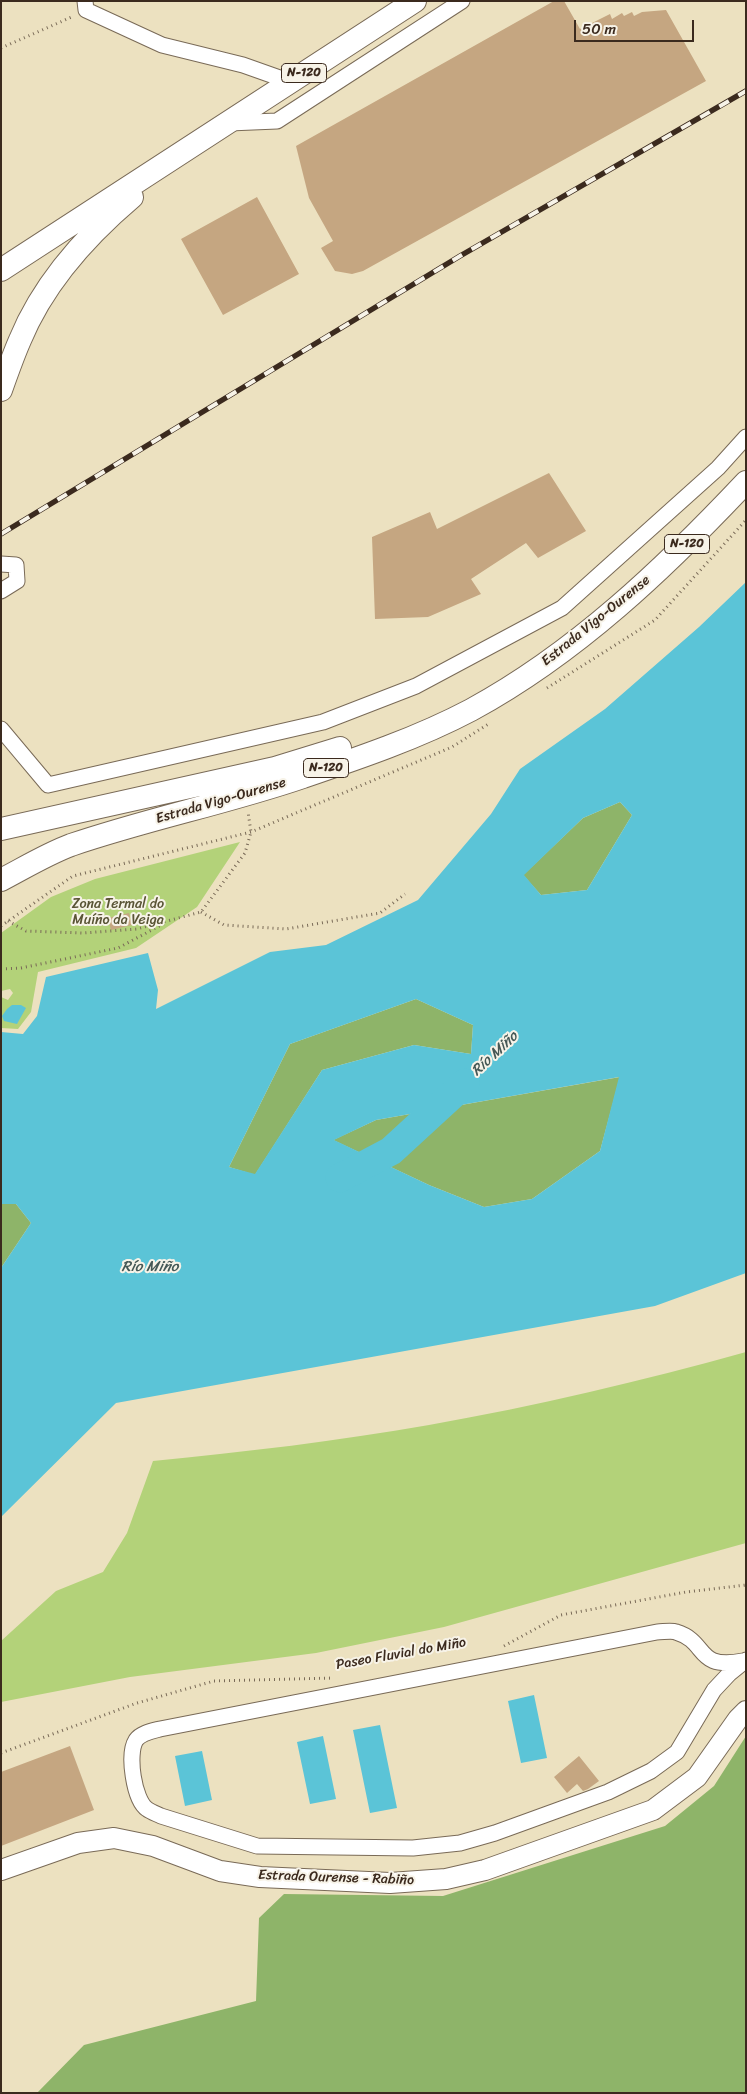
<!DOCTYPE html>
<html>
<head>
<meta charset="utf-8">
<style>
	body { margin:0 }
	#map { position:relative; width:747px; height:2094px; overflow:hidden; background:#ece1c0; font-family:Sriracha,sans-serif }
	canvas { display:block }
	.frame { position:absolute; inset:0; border:2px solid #3b2a1e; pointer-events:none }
	.scale { position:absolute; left:574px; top:20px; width:120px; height:22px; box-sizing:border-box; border:2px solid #3b2a1e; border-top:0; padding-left:6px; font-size:15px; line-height:18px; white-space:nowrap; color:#3b2a1e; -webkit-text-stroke:4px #f7f3e8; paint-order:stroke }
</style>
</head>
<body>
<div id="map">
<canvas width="747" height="2094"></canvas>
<div class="frame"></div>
<div class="scale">50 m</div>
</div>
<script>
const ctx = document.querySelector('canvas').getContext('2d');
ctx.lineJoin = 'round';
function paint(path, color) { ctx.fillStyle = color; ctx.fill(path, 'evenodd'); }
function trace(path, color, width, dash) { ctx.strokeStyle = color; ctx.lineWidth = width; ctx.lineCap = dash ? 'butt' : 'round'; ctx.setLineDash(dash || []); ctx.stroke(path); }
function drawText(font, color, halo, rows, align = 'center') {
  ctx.font = font + ' Sriracha,sans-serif'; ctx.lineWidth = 4; ctx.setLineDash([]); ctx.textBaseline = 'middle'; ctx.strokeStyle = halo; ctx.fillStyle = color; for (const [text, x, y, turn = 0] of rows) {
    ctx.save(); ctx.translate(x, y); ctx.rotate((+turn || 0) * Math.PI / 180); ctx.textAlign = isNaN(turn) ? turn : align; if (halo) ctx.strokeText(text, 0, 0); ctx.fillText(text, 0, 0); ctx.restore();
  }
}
paint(new Path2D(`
	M240,842L197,907L136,948L38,972L31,1012L18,1029L1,1028V997L8,1000L13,993L10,989L1,991V933L51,897L95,879Z
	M746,1352V1543L444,1627L316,1653L130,1677L1,1702V1641L56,1591L103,1572L127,1533L153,1461C245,1452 338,1441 429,1425C536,1406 642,1381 746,1352Z`), '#b3d279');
paint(new Path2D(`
	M620,802L632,815L587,890L541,895L523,875L583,818Z
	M416,999L473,1025L471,1054L414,1045L322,1070L255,1175L229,1167L290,1044Z
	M620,1077L600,1151L532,1199L484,1207L429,1185L333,1140L376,1120Z
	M1,1204H16L31,1223L1,1268Z
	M746,1736V2093H37L84,2045L256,2001L259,1918L284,1894L443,1896L665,1826L714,1786Z`), '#8eb469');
paint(new Path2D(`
	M746,582V1273L655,1306L116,1403L1,1517V1268L31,1223L16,1204H1V1032L23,1034L37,1016L46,977L148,953L158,990L156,1009L270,952L326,945L418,900L491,814L520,769L605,709L699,627ZM620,802L632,815L587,890L541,895L524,875L583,818ZM416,999L473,1025L471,1054L414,1045L322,1070L255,1174L229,1167L290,1044ZM619,1077L600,1151L532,1199L484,1207L429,1185L334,1140L376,1120Z
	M12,1005H21L26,1008L17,1024L4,1021L2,1016L7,1009Z
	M534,1695L547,1758L521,1763L508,1701Z
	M380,1725L397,1808L370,1813L353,1730Z
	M323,1736L336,1799L310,1804L297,1742Z
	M202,1751L212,1800L185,1806L175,1756Z`), '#5bc4d7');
trace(new Path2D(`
	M340,1178L391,1151L465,1083`), '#5bc4d7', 29);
paint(new Path2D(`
	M554,1H564L580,29L610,14L612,19L622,13L624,16L632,12L634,16L642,12L666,10L706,81L363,271L352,274L335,271L321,248L333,241L309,198L296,146Z
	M257,197L299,274L223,315L181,239Z
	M549,473L586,531L538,558L526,543L471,579L481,594L428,617L375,619L372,537L430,512L437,529Z
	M129,913L132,925L111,930L108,918Z
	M70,1746L94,1810L1,1846V1772Z
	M579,1756L599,1781L588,1789L583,1791L577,1784L567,1793L554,1777Z`), '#c5a681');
const minor = new Path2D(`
	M85,1L86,10L162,45L243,65L291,82
	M229,123L277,121L462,1
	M1,564L16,565L17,581L1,591
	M1,729L48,785L323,722L416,686L562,608L718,468L746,437
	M743,1661C694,1670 709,1642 676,1632C671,1630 663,1632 657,1632L160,1729C152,1731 141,1733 136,1740C127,1754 134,1800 147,1809C151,1812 157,1814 161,1816L257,1846L413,1848L460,1843L495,1833L608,1792L651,1771L677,1752L714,1690L729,1674L746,1660`);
const major = new Path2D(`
	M1,1870L78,1843L114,1838L153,1846L220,1871L260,1877L390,1883L446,1879L485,1870L653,1810L697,1777L738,1719L746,1711`);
const highway = new Path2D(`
	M1,270L415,1
	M1,390C7,373 13,356 20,340C43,284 86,236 132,197
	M1,829L275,768L340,748
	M1,880C24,868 47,854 71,845C147,819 227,803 303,777C359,758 418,738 471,710C576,653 665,568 746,482`);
trace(minor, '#796a57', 17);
trace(major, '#796a57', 22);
trace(highway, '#796a57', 24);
trace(new Path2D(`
	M1,48L74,16
	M547,688L655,620L746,520
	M201,912L224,925L286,929L380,913L405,894
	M8,921L26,931L83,933L137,929L201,912L245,853L251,832L248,812
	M1,926L73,876L251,832L452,747L490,723
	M1,969L21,968L118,948L165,923
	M504,1646L561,1615L686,1592L746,1585
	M1,1753L137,1703L214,1681L334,1678`), '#796a57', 3, [1, 4]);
trace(minor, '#fff', 15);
trace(major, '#fff', 20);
trace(highway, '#fff', 22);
const rail = new Path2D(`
	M1,534L460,256L746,91`);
trace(rail, '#3b2a1e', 5.5);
trace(rail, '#f7f3e8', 4, [11]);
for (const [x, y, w] of [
	[304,73,45],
	[687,544,45],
	[326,768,45]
]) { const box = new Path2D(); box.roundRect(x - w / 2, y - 9.5, w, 19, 4); ctx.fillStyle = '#f7f3e8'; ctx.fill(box); trace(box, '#3b2a1e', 1); }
drawText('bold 12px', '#3b2a1e', null, [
	["N-120",304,73],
	["N-120",687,544],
	["N-120",326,768]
]);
drawText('14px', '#3b2a1e', '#f7f3e8', [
	["Estrada Vigo-Ourense",596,621,-39],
	["Estrada Vigo-Ourense",221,801,-16],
	["Paseo Fluvial do Miño",401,1654,-10],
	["Estrada Ourense - Rabiño",336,1878,2]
]);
drawText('14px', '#595435', '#f7f3e8', [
	["Zona Termal do",118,904],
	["Muíño da Veiga",118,920]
]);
drawText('italic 15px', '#455856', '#f7f3e8', [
	["Río Miño",495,1054,-43],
	["Río Miño",150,1267]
]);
</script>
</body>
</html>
